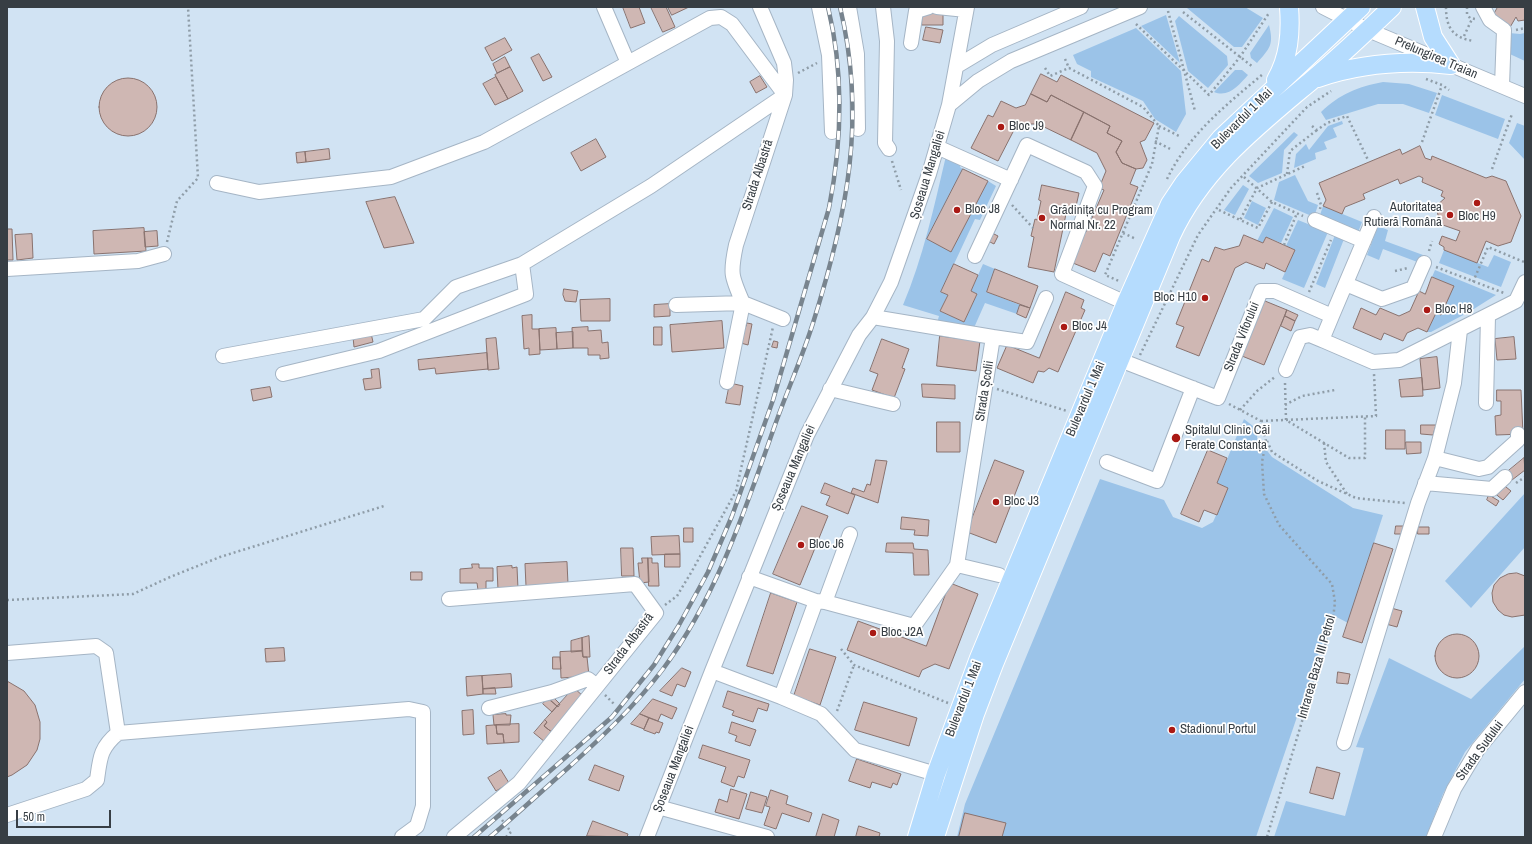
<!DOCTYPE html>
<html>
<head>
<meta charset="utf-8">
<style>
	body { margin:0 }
	#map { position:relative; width:1532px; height:844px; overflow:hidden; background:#d1e3f3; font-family:"Archivo Narrow",sans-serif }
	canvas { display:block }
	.frame { position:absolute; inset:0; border:8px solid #373e44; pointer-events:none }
	.scale { position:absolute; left:16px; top:810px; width:95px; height:18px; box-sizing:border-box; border:2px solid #373e44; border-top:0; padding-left:5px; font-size:12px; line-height:14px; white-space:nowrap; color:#373e44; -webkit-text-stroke:3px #fff; paint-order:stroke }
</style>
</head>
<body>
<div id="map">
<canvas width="1532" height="844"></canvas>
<div class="frame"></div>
<div class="scale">50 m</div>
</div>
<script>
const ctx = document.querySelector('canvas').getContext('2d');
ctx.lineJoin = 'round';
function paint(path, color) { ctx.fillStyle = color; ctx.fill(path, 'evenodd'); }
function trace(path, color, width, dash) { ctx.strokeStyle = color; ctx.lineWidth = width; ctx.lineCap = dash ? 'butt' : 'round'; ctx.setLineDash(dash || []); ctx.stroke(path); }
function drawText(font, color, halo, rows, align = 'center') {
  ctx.font = font + ' "Archivo Narrow",sans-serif'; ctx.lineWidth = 3.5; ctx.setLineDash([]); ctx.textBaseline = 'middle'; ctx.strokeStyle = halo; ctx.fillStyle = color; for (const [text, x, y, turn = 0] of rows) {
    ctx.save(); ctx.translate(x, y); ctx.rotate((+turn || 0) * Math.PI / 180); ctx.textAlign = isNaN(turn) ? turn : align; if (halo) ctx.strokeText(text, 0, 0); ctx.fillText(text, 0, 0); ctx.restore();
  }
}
paint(new Path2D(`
	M1188,7H1245L1263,18L1242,47H1234L1187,8Z
	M1166,15L1180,63L1141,26Z
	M1179,16L1227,56L1228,65L1208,88L1188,71L1175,21Z
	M1269,25C1274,45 1270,48 1257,63L1251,58L1250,53Z
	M1136,28L1181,71L1186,114L1176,132L1155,119L1143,101L1091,77V71L1077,64L1073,55Z
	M1509,33L1520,34L1525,33V61L1501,50Z
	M1235,70H1242L1248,75C1239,85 1229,98 1214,92Z
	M1383,82L1409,84L1437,93L1429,113L1403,104H1378L1326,120L1321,112C1340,94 1357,87 1383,82Z
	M1442,95L1505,119L1498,139L1435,115Z
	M1342,121L1343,124L1333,128L1337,137L1324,142L1327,149L1315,153L1316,159L1294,168L1296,154L1306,144L1309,150L1328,126Z
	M1517,123L1525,126V160L1509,143Z
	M1294,132L1298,135L1284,150L1282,173L1258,183L1249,176Z
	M946,156L961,164L960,167L963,169L927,239L951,251L988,181L996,186L980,220L975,219L941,292L948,295L940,311L964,322L977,294L971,291L983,264L995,269L987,292L1020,305L1017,314L985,303L973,330L937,323L939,316L903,305C923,258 934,207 946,156Z
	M1295,175L1308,201L1318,205L1314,217L1274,200L1279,182Z
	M1243,185L1249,189L1235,215L1224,210Z
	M1252,201L1266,208L1258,225L1244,218Z
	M1323,206L1362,222L1357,235L1319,218Z
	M1274,208L1293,217L1281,243L1266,237L1263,243L1257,241Z
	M1298,220L1328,232L1304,288L1282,279L1295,250L1286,246Z
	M1378,226L1388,230L1385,241L1423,255L1420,263L1383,249L1379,260L1367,255Z
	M1335,235L1344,239L1325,288L1316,284Z
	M1444,250L1488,267L1494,255L1511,262L1501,287L1439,263Z
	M1435,270L1496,295L1469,312L1431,332H1427L1436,313L1453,286L1432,277Z
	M1244,419L1258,430L1257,438L1272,457L1353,508L1383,515L1348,623L1329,613L1328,626L1256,837H957L965,804L1100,479L1164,500L1173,517L1202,528L1213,522L1228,488L1217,483Z
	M1525,493V547L1471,608L1445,581Z
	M1525,646V679L1465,752L1443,794L1426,837H1274L1286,801L1345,816L1364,748L1356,747L1389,658L1471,699Z`), '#9bc3e8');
const building = new Path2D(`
	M623,7H639L645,23L631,28Z
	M651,7H666L675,27L663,32Z
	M668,7H689L672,15Z
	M1498,7H1525V20L1518,21L1516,17L1509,29L1492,18Z
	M922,12H943V25H922Z
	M926,27L943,30L940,43L923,40Z
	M505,38L512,50L492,61L485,48Z
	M539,54L552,77L543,81L531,58Z
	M505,57L510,67L497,73L493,64Z
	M510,67L523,91L508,99L495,75Z
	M1041,74L1057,82L1061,75L1154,123L1145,140L1140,142L1147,160L1143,168L1136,169L1122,163L1116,152L1122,141L1107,133L1110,126L1051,95L1047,102L1031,94Z
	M760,76L767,87L756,93L750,82Z
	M496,77L508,99L495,105L483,84Z
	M99 107a29 29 0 1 1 58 0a29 29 0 1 1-58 0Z
	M1031,94L1047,102L1051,95L1084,112L1071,140L1038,124H1025L1014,130L998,161L971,148L988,115L993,117L1001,101L1016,108L1025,105Z
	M1084,112L1110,126L1107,133L1122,141L1116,152L1122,163L1136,169L1130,184L1138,187L1110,256L1103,253L1095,272L1068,261L1081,229L1086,232L1104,190L1099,188L1106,171L1097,153L1071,140Z
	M596,139L606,157L581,171L571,153Z
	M1420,146L1425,158L1431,160L1432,156L1486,178L1492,176L1506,181L1521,216L1511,242L1498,246L1486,241L1477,263L1444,250V247L1439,244L1442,236L1456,241L1460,231L1440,224L1436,206L1445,198L1441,196L1443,191L1422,182L1423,178L1419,176L1400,184L1398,179L1363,194L1365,199L1345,207L1342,214L1323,206L1326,200L1319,183L1400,149L1402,154Z
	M329,149L330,159L306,162L305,152Z
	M305,152L306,162L297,163L296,153Z
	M963,169L988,181L951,252L927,239Z
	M1042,185L1079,193L1074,215L1066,214L1054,272L1028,267L1034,237L1031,236L1035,219L1037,220L1041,201L1039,200Z
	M395,197L414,243L384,248L366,202Z
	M144,228L146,251L94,254L93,231Z
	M7,229H12L13,260H7Z
	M157,231L158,246L145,247L144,232Z
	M992,233L998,236L994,244L988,241Z
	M32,234L33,258L17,260L15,235Z
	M1244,235L1263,243L1266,237L1295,250L1285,272L1266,263L1264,269L1246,262L1235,268L1199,356L1176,347L1184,327L1176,324L1202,259L1209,262L1215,247L1224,250L1239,246Z
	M954,264L978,275L971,291L977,294L964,322L940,311L948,295L941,292Z
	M995,269L1038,286L1030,308L987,292Z
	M1432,277L1454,286L1441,315L1436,313L1427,332L1418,328L1407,333L1403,341L1384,333L1381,340L1353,328L1361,308L1376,315L1380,308L1399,316L1410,311L1419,291L1425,294Z
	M564,289L578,291L576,302L565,301L563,295Z
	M1066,292L1084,300L1081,308L1085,310L1058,372L1049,368L1044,372L1038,371L1033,383L997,368L1007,345L1039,358Z
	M610,299V321H581L580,300Z
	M1265,301L1287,310L1264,365L1242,356Z
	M670,304V316L654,317V305Z
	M1020,305L1030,308L1026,318L1017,314Z
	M1287,310L1298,315L1295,321L1285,316Z
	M532,315V329H539L540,354L529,355V348L524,349L522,316Z
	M1285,316L1295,321L1291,331L1281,326Z
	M722,321L724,348L672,352L670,325Z
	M747,323L752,324L748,345L737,342L740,325L746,326Z
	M588,327V331L601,330L602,343L608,342L609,358L600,359V355H588V348H573L572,328Z
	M654,327H662V345H654Z
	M556,328L557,349L540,350L539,329Z
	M573,332V348L557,349L556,333Z
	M371,333L373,342L354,347L353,337Z
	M940,336L980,341L976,371L937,366Z
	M1514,337L1516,359L1497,360L1495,339Z
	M496,338L499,369L488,370L486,339Z
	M882,339L909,349L902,368L905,369L894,398L872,390L878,374L870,371Z
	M774,341L778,342L777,348L772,347Z
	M487,353L488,369L436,374L435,368L419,370L418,360Z
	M1437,357L1440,388L1423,390L1420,359Z
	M379,369L381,388L365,390L363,379L372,378L371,370Z
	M1422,378L1423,396L1401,397L1399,380Z
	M730,383L743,386L740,405L726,403Z
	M922,384L955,385V399L923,397Z
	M270,387L272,397L253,401L251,390Z
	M1497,390H1521L1523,434L1496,435L1495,416L1501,415V401H1497Z
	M937,422H960V452H937Z
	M1421,425H1436L1433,435L1421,434Z
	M1386,430H1405V449H1386Z
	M1406,442H1421V453L1407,454Z
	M1208,450L1227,458L1217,483L1228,488L1217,515L1204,510L1199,522L1181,514Z
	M1524,458L1525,470L1512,480L1506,473Z
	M876,460L887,461L878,503L851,493L853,488L864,492L867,484L870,485Z
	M995,460L1024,471L996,543L967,532Z
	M825,483L855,495L848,514L826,505L830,496L821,493Z
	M1501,483L1511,491L1503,500L1493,492Z
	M1489,495L1499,501L1496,506L1487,500Z
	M802,506L828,516L800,585L773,574Z
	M902,517L929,520L928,536L914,535L915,530L901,529Z
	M1396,526H1404L1403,534H1395Z
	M1418,527H1429V534H1418Z
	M684,528H693V542H684Z
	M679,536L680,554L652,555L651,537Z
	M887,543H913L914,549L928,550L929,575H914L913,553L886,552Z
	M1374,543L1393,549L1362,643L1343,637Z
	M621,548H633L634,576H622Z
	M665,554H680V567H665Z
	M642,558H648L649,582L640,583L638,563H642Z
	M648,558H652V563H658L659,586H649Z
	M567,562L568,584L526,586L525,564Z
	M472,564H479V568H493V581H486V590H478L477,583H460V569L472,568Z
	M512,566V568L517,567L518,589L498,590L497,567Z
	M411,572H422V580H411Z
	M1517,573L1525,576V615L1512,617L1504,615L1498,610L1493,602L1492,593L1494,585L1500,578L1508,574Z
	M950,583L978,594L949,669L935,664L922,670L919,677L847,650L858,621L926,646Z
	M771,593L797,602L773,674L747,666Z
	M1391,608L1402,611L1397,627L1386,624Z
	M1435 656a22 22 0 1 1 44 0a22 22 0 1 1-44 0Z
	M589,636L590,657H583L582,638Z
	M582,638V651L571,652V641Z
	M284,648L285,661L266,662L265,649Z
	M810,649L836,657L820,705L794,696Z
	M582,651L583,657H587L589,676L561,678L560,652Z
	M553,657H560L561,669H553Z
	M682,668L691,672L685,687L677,684L672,696L660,691Z
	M1338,672L1350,674L1348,684L1337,683Z
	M511,674L512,687L483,689L482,676Z
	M482,676L483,694L467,696L466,677Z
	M7,681L24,691L35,705L40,722V739L37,750L27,765L12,775L7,777Z
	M495,688L496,694H483V689Z
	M574,688L583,696L553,733L544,726L547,722L545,720Z
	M728,691L769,704L767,711L758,708L753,722L732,715L734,711L723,707Z
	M548,698L557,706L552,712L543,704Z
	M554,698L560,704L558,707L551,701Z
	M653,699L677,708L672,719L661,714L658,721L640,714Z
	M864,702L917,718L909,746L855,730Z
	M473,710L474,734L463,735L462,711Z
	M506,714V715H511L510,725H494L493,715Z
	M640,714L649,718L644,729L631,724Z
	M649,718L663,723L659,733L656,732L655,734L644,730Z
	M545,720L547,722L544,726L553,733L545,742L534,733Z
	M732,722L756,730L750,746L735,741L737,736L729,733Z
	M519,724V742L504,743L503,734H497L496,725Z
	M494,725H496L497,734H503L504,743L487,744L486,726Z
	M703,745L750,760L744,778L738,776L734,787L721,782L726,767L699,758Z
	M857,759L901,774L897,785L893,783L891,788L872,782L870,788L849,781Z
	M595,765L624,776L619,791L589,780Z
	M1317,767L1340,773L1333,799L1310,793Z
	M501,770L509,783L496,791L488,778Z
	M731,789L747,794L739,819L715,812L719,799L727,802Z
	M771,790L788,796L786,804L812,813L809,822L782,813L776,829L764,825L770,807L766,806Z
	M751,792L767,797L762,813L746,809Z
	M965,813L1006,823L1002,837H959Z
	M823,814L839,820L834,837H816Z
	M593,821L628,834L627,837L587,836Z
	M859,826L880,833L879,837H856Z`);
paint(building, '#cfb7b3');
trace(building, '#89726e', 1);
const minor = new Path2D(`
	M604,7L628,63
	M760,7L784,63L786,80L785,95L736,245C730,273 731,276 743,303L783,319
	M819,7L829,55L832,132
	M849,7L857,54L858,129
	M883,7L887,41L885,143L889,149
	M937,7L966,10
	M1323,7L1368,30L1525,96
	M1483,7L1490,20L1504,30L1502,86
	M911,43L916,11L929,7
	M957,66L992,45L1081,7
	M949,105L978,81L1011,61L1140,7
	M937,147L1011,180
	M217,183L259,192L391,177L484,142L710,18L721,17L732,24L785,95
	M1315,220L1364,241
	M975,256L1027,145L1086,172L1095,186L1062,274L1126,303
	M7,269L138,261L164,254
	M1346,284L1382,299L1413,288L1424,263
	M676,305L743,303L727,382
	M1332,316L1374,217
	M873,317L993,337L957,565L999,575
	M993,337L1027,342L1046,298
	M223,356L424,319L456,287L522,264L651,186L785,95
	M1120,360L1218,398L1261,291H1275L1332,316L1322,340L1373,362L1399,360L1516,301L1525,282
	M1286,370L1300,337L1310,335L1322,340
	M283,374L379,351L526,294L522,264
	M830,389L893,404
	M1486,403L1488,316
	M1435,458L1479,469L1488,467L1518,440V434
	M1107,462L1157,481L1193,388
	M1425,483L1492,489L1505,477
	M749,577L816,601L825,602L914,626L957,565
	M449,599L635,584L656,613L519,783L454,837
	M825,602L850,534
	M7,653L96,646L106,653L118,733L409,709L423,712V806L417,826L402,837
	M712,671L781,697L821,714L855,750L936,774
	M781,697L816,601
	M489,708L552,692L588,679L597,686
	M1344,743L1418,503L1435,458L1454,383L1460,330
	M658,807L767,837
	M7,815L86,789L97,780C100,758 100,748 118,733
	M647,837L712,671L807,435L859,335L873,317L891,282L929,174L949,105L967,7
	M1434,837L1454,789L1478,749L1525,692`);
const major = new Path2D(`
	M1425,7L1433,37L1451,65
	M1318,78C1362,63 1405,60 1451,65
	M1276,80C1289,57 1291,33 1289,7
	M917,837L936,774L979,658L1126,303L1170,204L1184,183L1221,138L1361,7
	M935,837L975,714L994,664L1171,236C1202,169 1256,127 1311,81C1339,57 1366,32 1392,7`);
trace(minor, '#a5b5c5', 16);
trace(major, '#fff', 20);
trace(new Path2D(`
	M1446,7C1446,28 1453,38 1474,41
	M1467,7V14L1470,18L1475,19
	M1168,11L1195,111
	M1183,12L1253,67
	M1136,24L1209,95L1240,57L1269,13
	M1516,30L1525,28
	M1464,36L1472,19
	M1065,59L1069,68
	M1045,68L1050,76L1069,68L1143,107L1159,126L1152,164L1105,275L1119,281
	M798,73L817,63
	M1426,79L1442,85L1449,90
	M1159,126L1179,136
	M1312,126L1317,130L1327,123L1347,116L1368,160
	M1155,141L1172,150
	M1422,142L1441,88
	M892,161L901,190
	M1492,169L1512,114
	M1287,174L1290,151L1317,130
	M1244,177L1272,202L1303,216
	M1167,179C1188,135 1226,105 1263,74
	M1317,193L1321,205L1320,209
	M1272,202L1258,228L1240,220L1257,188L1305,166
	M1012,205L1033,228
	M1135,206L1147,212
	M1219,210L1240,220
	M1123,233L1136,239
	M167,242L177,201L198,178L188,7
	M1284,245L1297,213
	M1429,251L1432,241
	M1436,267L1504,293
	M1395,271L1408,268
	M1473,282L1488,247L1524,262
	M1309,292L1331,240
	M1140,355L1198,235L1231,188L1307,107L1331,91
	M1285,383L1286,420L1349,458H1365V416
	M997,389L1067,411
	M1229,404L1261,421L1266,441L1262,462L1264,494L1279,525L1332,584L1335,602L1333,619L1267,837
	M1285,405L1302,396L1335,390
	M1240,410L1257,391L1276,376
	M1261,421L1376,416L1374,374
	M1267,441L1272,452L1318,481L1356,498L1405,503
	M1324,443L1326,462L1347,494
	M1516,483L1525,477
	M7,600L133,594L170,577L220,557L384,506
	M665,605L677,596L692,571L736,491L773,327
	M841,649L854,665L948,703
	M605,695L614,704
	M837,711L854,665
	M499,816L511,832L506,837`), '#8f9da8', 2.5, [2, 3]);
trace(minor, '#fff', 14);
trace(major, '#b5dcfe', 18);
const rail = new Path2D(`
	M474,837L612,717L654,665L679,625L708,572L732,516L773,400L829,208C842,142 844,73 828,7
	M490,837C516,815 542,791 568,768C602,737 635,706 663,669C717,596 745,510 775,425C787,391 802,358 813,323C847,215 867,119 840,7`);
trace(rail, '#78848e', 4.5);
trace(rail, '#fff', 3, [9]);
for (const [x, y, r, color] of [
	[1001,127,4,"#aa1914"],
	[1477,203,4,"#aa1914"],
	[957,210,4,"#aa1914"],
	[1450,215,4,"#aa1914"],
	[1042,218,4,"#aa1914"],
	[1205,298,4,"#aa1914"],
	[1427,310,4,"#aa1914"],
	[1064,327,4,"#aa1914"],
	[1176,438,5,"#aa1914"],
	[996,502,4,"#aa1914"],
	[801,545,4,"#aa1914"],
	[873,633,4,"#aa1914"],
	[1172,730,4,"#aa1914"]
]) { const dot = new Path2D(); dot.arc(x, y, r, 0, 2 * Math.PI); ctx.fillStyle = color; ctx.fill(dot); trace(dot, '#fff', 1.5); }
drawText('13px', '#373e44', '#fff', [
	["Prelungirea Traian",1436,58,23],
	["Bulevardul 1 Mai",1242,119,-45],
	["Strada Albastră",758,175,-72],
	["Șoseaua Mangaliei",928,175,-73],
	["Strada Viforului",1242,337,-68],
	["Strada Școlii",985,391,-81],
	["Bulevardul 1 Mai",1086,399,-67],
	["Șoseaua Mangaliei",794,468,-67],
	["Strada Albastră",629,644,-53],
	["Intrarea Baza III Petrol",1317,667,-74],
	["Bulevardul 1 Mai",964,699,-69],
	["Strada Sudului",1480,751,-54],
	["Șoseaua Mangaliei",674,769,-69]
]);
drawText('13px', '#373e44', '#fff', [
	["Bloc J9",1009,127],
	["Autoritatea",1442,208,"right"],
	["Rutieră Română",1442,223,"right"],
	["Bloc J8",965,210],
	["Grădinița cu Program",1050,211],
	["Normal Nr. 22",1050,226],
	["Bloc H9",1477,217,"center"],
	["Bloc H10",1197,298,"right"],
	["Bloc H8",1435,310],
	["Bloc J4",1072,327],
	["Spitalul Clinic Căi",1185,431],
	["Ferate Constanța",1185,446],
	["Bloc J3",1004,502],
	["Bloc J6",809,545],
	["Bloc J2A",881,633],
	["Stadionul Portul",1180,730]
], 'left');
</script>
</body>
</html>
